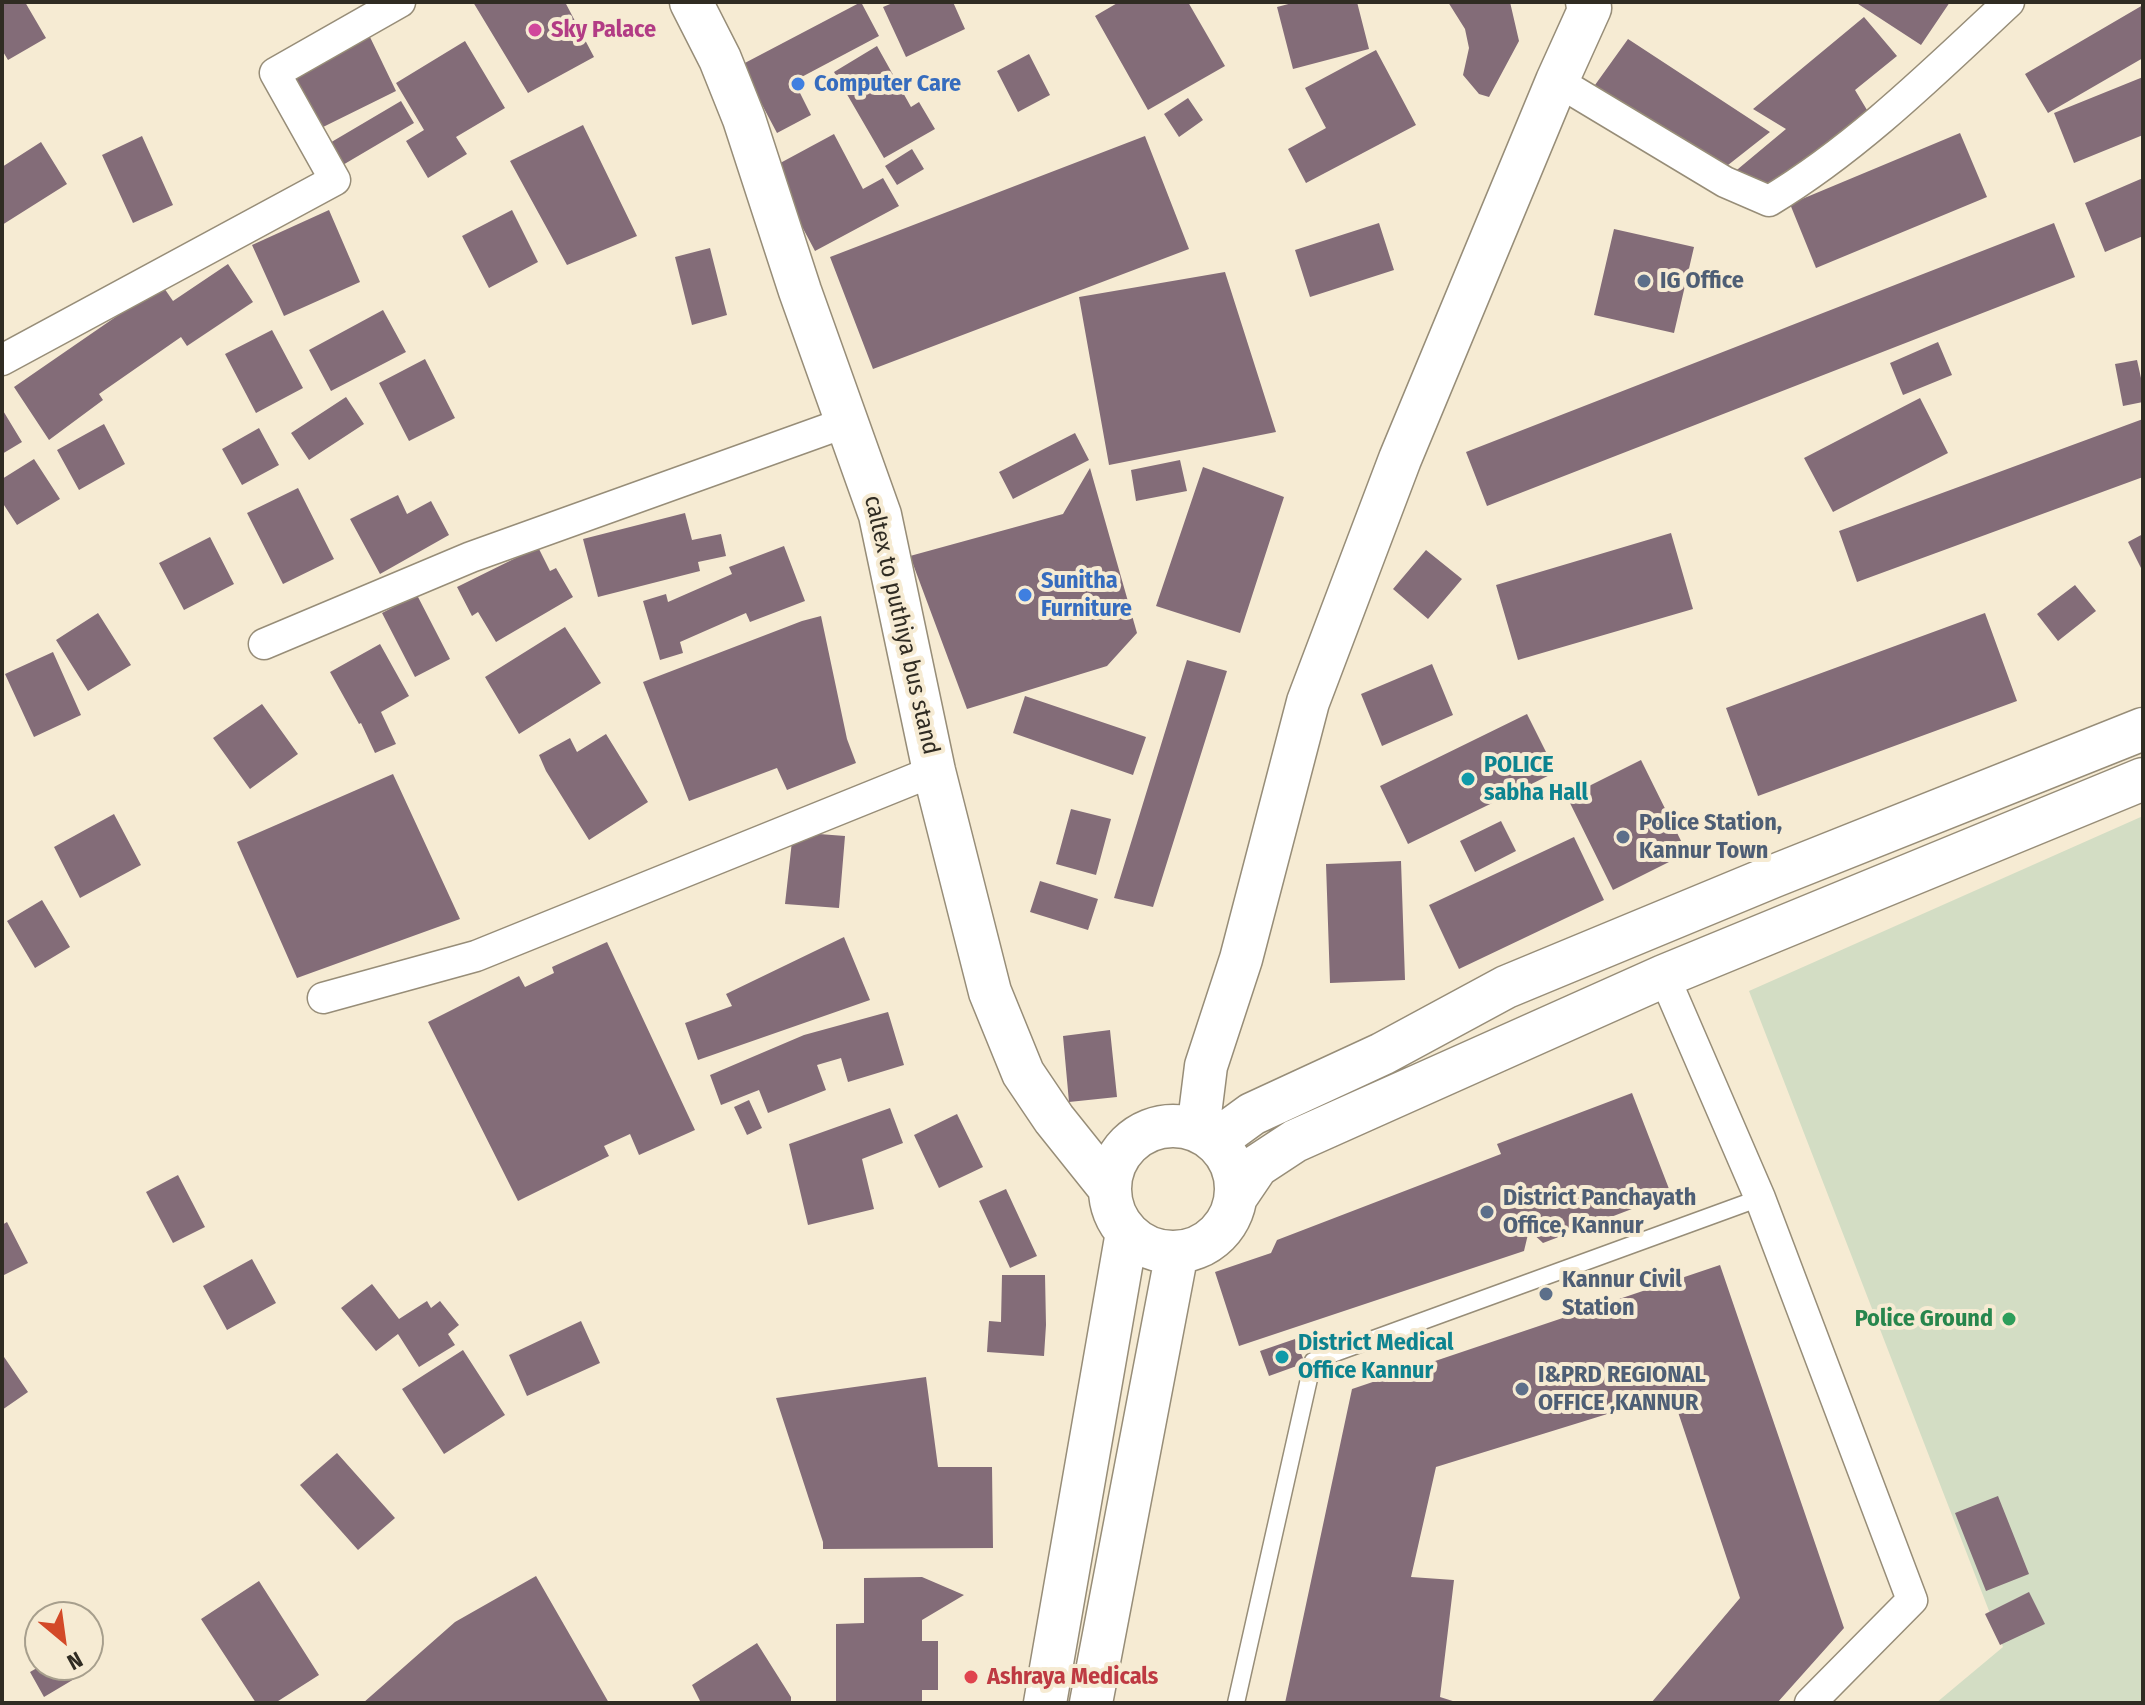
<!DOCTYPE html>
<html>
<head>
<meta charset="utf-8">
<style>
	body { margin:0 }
	#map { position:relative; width:2145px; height:1705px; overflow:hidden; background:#f6ebd3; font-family:"Fira Sans Condensed",sans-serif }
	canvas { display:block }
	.frame { position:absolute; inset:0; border:4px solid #302c23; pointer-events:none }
	.north { position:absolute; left:24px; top:1601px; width:80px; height:80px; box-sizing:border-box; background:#f6ebd3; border:2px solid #a79f8d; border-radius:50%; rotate:151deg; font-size:22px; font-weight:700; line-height:32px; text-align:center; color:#302c23 }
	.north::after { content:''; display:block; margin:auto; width:28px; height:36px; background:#d34928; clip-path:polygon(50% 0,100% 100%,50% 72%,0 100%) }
</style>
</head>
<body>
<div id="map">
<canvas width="2145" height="1705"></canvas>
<div class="frame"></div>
<div class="north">N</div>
</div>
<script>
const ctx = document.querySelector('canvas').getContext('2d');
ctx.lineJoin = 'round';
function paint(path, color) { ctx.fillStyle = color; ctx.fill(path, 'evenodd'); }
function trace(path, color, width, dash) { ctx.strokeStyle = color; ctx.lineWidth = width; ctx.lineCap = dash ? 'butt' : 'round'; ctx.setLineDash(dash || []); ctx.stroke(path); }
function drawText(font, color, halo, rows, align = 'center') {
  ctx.font = font + ' "Fira Sans Condensed",sans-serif'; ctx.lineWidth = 8; ctx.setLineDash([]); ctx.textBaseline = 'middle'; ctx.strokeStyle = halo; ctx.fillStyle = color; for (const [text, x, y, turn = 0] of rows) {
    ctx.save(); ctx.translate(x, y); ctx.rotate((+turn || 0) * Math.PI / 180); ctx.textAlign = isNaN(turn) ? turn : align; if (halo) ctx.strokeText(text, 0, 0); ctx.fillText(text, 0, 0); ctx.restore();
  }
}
paint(new Path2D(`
	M2143,816V1703H1936L2003,1647L1749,991Z`), '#d3ddc4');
paint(new Path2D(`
	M2,2H25L46,38L8,60L2,50Z
	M473,2H565L594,57L528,93Z
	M861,2L879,36L794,81L811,115L777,133L741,65Z
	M895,2H953L965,29L906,57L883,7Z
	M1119,2H1188L1225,66L1148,110L1095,16Z
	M1296,2H1357L1369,49L1293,69L1277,7Z
	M1448,2H1510L1519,41L1489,97L1479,94L1463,75L1469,48L1465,29Z
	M1855,2H1950L1921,45Z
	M2143,5V58L2048,113L2025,74Z
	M1864,17L1897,56L1855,90L1870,115L1767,194L1732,174L1786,129L1753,109Z
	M369,35L396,91L317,130L290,74Z
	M1628,39L1770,132L1723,169L1595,85Z
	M465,41L505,108L456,137L467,154L428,178L406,141L424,130L396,83Z
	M877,46L911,107L919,102L935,129L884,158L834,72Z
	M1376,50L1416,125L1306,183L1288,149L1326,128L1305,88Z
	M1029,54L1050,95L1018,112L997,71Z
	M2143,77V135L2074,163L2054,113Z
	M1188,98L1203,120L1179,137L1164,114Z
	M401,101L414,123L336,169L323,147Z
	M583,125L637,236L567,265L510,161Z
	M1960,133L1987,197L1816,268L1790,204Z
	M834,134L863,189L883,178L899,206L815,251L771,168Z
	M142,136L173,205L133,223L102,155Z
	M1145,136L1189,249L873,369L830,257Z
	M41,142L67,184L2,225V167Z
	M912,149L924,169L897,185L885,166Z
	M2143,178V236L2105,252L2085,203Z
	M329,210L360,282L284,316L252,245Z
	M512,210L538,262L489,288L462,236Z
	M1379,223L1394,270L1310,297L1295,250Z
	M2054,223L2075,277L1487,506L1466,452Z
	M1614,229L1694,247L1674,333L1594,315Z
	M710,248L727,315L692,325L675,257Z
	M228,264L253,302L187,346L181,337L99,394L103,400L49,440L14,387L162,285L173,301Z
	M1225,272L1276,432L1109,465L1079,297Z
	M383,310L406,352L331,391L309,350Z
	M272,330L303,388L256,413L225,354Z
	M1938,342L1952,375L1903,395L1890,363Z
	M425,359L455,418L409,441L379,383Z
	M2137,360L2143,387V402L2123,406L2115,364Z
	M346,397L364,424L309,460L291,433Z
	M1920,398L1948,453L1833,512L1804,458Z
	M2,409L22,442L2,454Z
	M2143,419V477L1857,582L1839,531Z
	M104,424L125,464L79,490L57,450Z
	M259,428L279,465L242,485L222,449Z
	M1075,433L1089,460L1013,499L999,472Z
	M34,459L60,499L17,525L2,502V479Z
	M1180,460L1187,491L1136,501L1131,470Z
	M1203,467L1284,497L1240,633L1156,606Z
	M1090,468L1137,633L1107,666L967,709L910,556L1063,514Z
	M298,488L334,559L283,584L247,513Z
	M398,495L407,514L431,501L449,535L380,574L350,519Z
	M685,513L692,540L721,534L726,556L698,562L700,571L598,597L583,539Z
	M1671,533L1693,609L1518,660L1496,585Z
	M2143,534V572L2128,542Z
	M210,537L234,584L184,610L159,563Z
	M784,546L805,601L750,622L746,613L680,642L683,653L660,660L643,601L666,594L668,602L732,574L729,567Z
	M538,547L550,571L556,568L573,597L496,642L478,612L472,616L457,587Z
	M1426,550L1462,579L1428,619L1393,589Z
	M2075,585L2096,611L2058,641L2037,614Z
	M417,595L450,659L415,677L382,613Z
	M98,613L131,665L88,691L56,640Z
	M1985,613L2017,701L1758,796L1726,708Z
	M821,616L847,739L856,763L787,790L777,768L689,801L643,682L802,621Z
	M565,627L601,683L519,734L485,677Z
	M380,644L409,696L381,712L396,744L375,753L361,723L359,724L330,672Z
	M53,652L81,715L34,737L5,674Z
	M1187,660L1227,671L1153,907L1114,898Z
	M1432,664L1453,715L1382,746L1361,694Z
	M1025,696L1146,737L1133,775L1013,733Z
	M262,704L298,754L250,789L213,738Z
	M1527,714L1556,772L1408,844L1380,786Z
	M606,734L648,802L589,840L546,771L539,755L570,738L577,752Z
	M1641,760L1687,853L1613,890L1567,797Z
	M393,774L460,919L297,978L237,842Z
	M1071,809L1111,819L1096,875L1056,864Z
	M114,814L141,865L80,898L54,847Z
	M1501,821L1516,851L1475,872L1460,841Z
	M793,832L845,836L839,908L785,904Z
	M1574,837L1604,900L1459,969L1429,905Z
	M1401,861L1405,980L1330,983L1326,864Z
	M1040,881L1098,899L1088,930L1030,912Z
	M42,900L70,947L35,968L7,921Z
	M844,937L870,1000L698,1060L685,1023L732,1006L726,994Z
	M607,942L695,1130L639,1155L630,1134L604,1146L609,1156L518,1201L428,1022L519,976L525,987L554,973L552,967Z
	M888,1012L904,1065L848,1082L841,1058L817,1065L826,1090L768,1113L759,1090L721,1105L710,1075L804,1035Z
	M1110,1030L1117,1097L1069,1102L1063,1036Z
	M1632,1093L1671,1194L1543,1243L1529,1230L1524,1251L1239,1346L1215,1272L1271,1253L1277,1240L1501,1154L1497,1144Z
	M749,1100L762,1128L747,1135L734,1107Z
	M890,1108L903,1143L862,1159L874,1209L808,1225L789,1144Z
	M957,1114L983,1167L939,1188L914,1135Z
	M178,1175L205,1227L173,1243L146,1192Z
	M1006,1189L1037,1256L1010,1268L979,1201Z
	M7,1222L28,1263L2,1276V1225Z
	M252,1259L276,1303L227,1330L203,1286Z
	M1720,1265L1844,1628L1777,1703H1651L1740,1598L1672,1394L1436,1467L1411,1577L1454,1580L1440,1697L1459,1703H1285L1352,1389Z
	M1002,1275H1045L1046,1325L1044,1356L987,1352L989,1321L1001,1322Z
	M372,1284L399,1319L427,1301L431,1308L440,1301L459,1325L448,1334L455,1345L419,1367L398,1334L376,1351L341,1308Z
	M581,1321L600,1363L527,1396L509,1355Z
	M1295,1339L1305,1363L1269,1376L1260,1351Z
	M463,1350L505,1415L444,1454L402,1389Z
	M2,1354L28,1392L2,1410Z
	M926,1377L938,1467H992L993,1548L823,1549V1542L776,1398Z
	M337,1453L395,1518L358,1550L300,1485Z
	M1998,1496L2029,1574L1986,1591L1955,1513Z
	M536,1576L609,1703H363L455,1622Z
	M922,1577L964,1595L922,1620V1641H938V1690H922V1703H836V1624L864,1623V1578Z
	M259,1581L319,1675L275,1703H256L201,1619Z
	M2029,1592L2045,1624L2000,1645L1985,1614Z
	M757,1643L791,1697V1703H701L692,1685Z
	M42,1665H82L86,1672L44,1697L30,1672Z`), '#836c78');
const lane = new Path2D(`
	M1236,1703L1313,1361L1760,1198`);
const street = new Path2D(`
	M1557,81L1725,182L1769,201C1857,148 1934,72 2009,2
	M2,360L335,180L275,73L400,2
	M264,644L471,557L847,422
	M1664,976L1760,1198L1912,1600L1810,1703
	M323,998L476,956L934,771`);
const secondary = new Path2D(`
	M691,2L720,59L744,119L800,291L880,515L934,771L990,992L1023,1073L1054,1119L1110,1189
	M1110 1189a63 63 0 1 1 126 0a63 63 0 1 1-126 0Z
	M1198,1130L1206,1066L1241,959L1308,702L1400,459L1557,81L1590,8L1587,2
	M1215,1141L1252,1114L1382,1054L1506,987L1774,876L2143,729
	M1236,1197L1257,1166L1295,1141L1664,976L2143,779
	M1045,1703L1127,1232
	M1091,1703L1177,1252`);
trace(lane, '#978d78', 19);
trace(street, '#978d78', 33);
trace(secondary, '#978d78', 45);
trace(lane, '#fff', 16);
trace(street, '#fff', 30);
trace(secondary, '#fff', 42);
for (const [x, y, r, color] of [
	[535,30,8,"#d1479c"],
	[798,84,8,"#3f7fe0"],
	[1644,281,8,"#5c6f8a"],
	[1025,595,8,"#3f7fe0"],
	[1468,779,8,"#0f9aa8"],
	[1623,837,8,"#5c6f8a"],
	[1487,1212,8,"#5c6f8a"],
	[1546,1294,8,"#5c6f8a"],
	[2009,1319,8,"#2e9e5b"],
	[1282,1357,8,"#0f9aa8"],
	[1522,1389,8,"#5c6f8a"],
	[971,1677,8,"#e0444e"]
]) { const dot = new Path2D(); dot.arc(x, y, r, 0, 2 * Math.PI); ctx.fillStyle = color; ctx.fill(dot); trace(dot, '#f6ebd3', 3); }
drawText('bold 24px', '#b23c85', '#f6ebd3', [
	["Sky Palace",551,30]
], 'left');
drawText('bold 24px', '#366cbe', '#f6ebd3', [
	["Computer Care",814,84],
	["Sunitha",1041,581],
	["Furniture",1041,609]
], 'left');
drawText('bold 24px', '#4e5e75', '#f6ebd3', [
	["IG Office",1660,281],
	["Police Station,",1639,823],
	["Kannur Town",1639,851],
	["District Panchayath",1503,1198],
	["Office, Kannur",1503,1226],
	["Kannur Civil",1562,1280],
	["Station",1562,1308],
	["I&PRD REGIONAL",1538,1375],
	["OFFICE ,KANNUR",1538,1403]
], 'left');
drawText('24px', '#302c23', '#f6ebd3', [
	["caltex to puthiya bus stand",901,625,77]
]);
drawText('bold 24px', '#0d838f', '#f6ebd3', [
	["POLICE",1484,765],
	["sabha Hall",1484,793],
	["District Medical",1298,1343],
	["Office Kannur",1298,1371]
], 'left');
drawText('bold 24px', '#27864d', '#f6ebd3', [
	["Police Ground",1993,1319]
], 'right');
drawText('bold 24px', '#be3a42', '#f6ebd3', [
	["Ashraya Medicals",987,1677]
], 'left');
</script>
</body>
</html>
